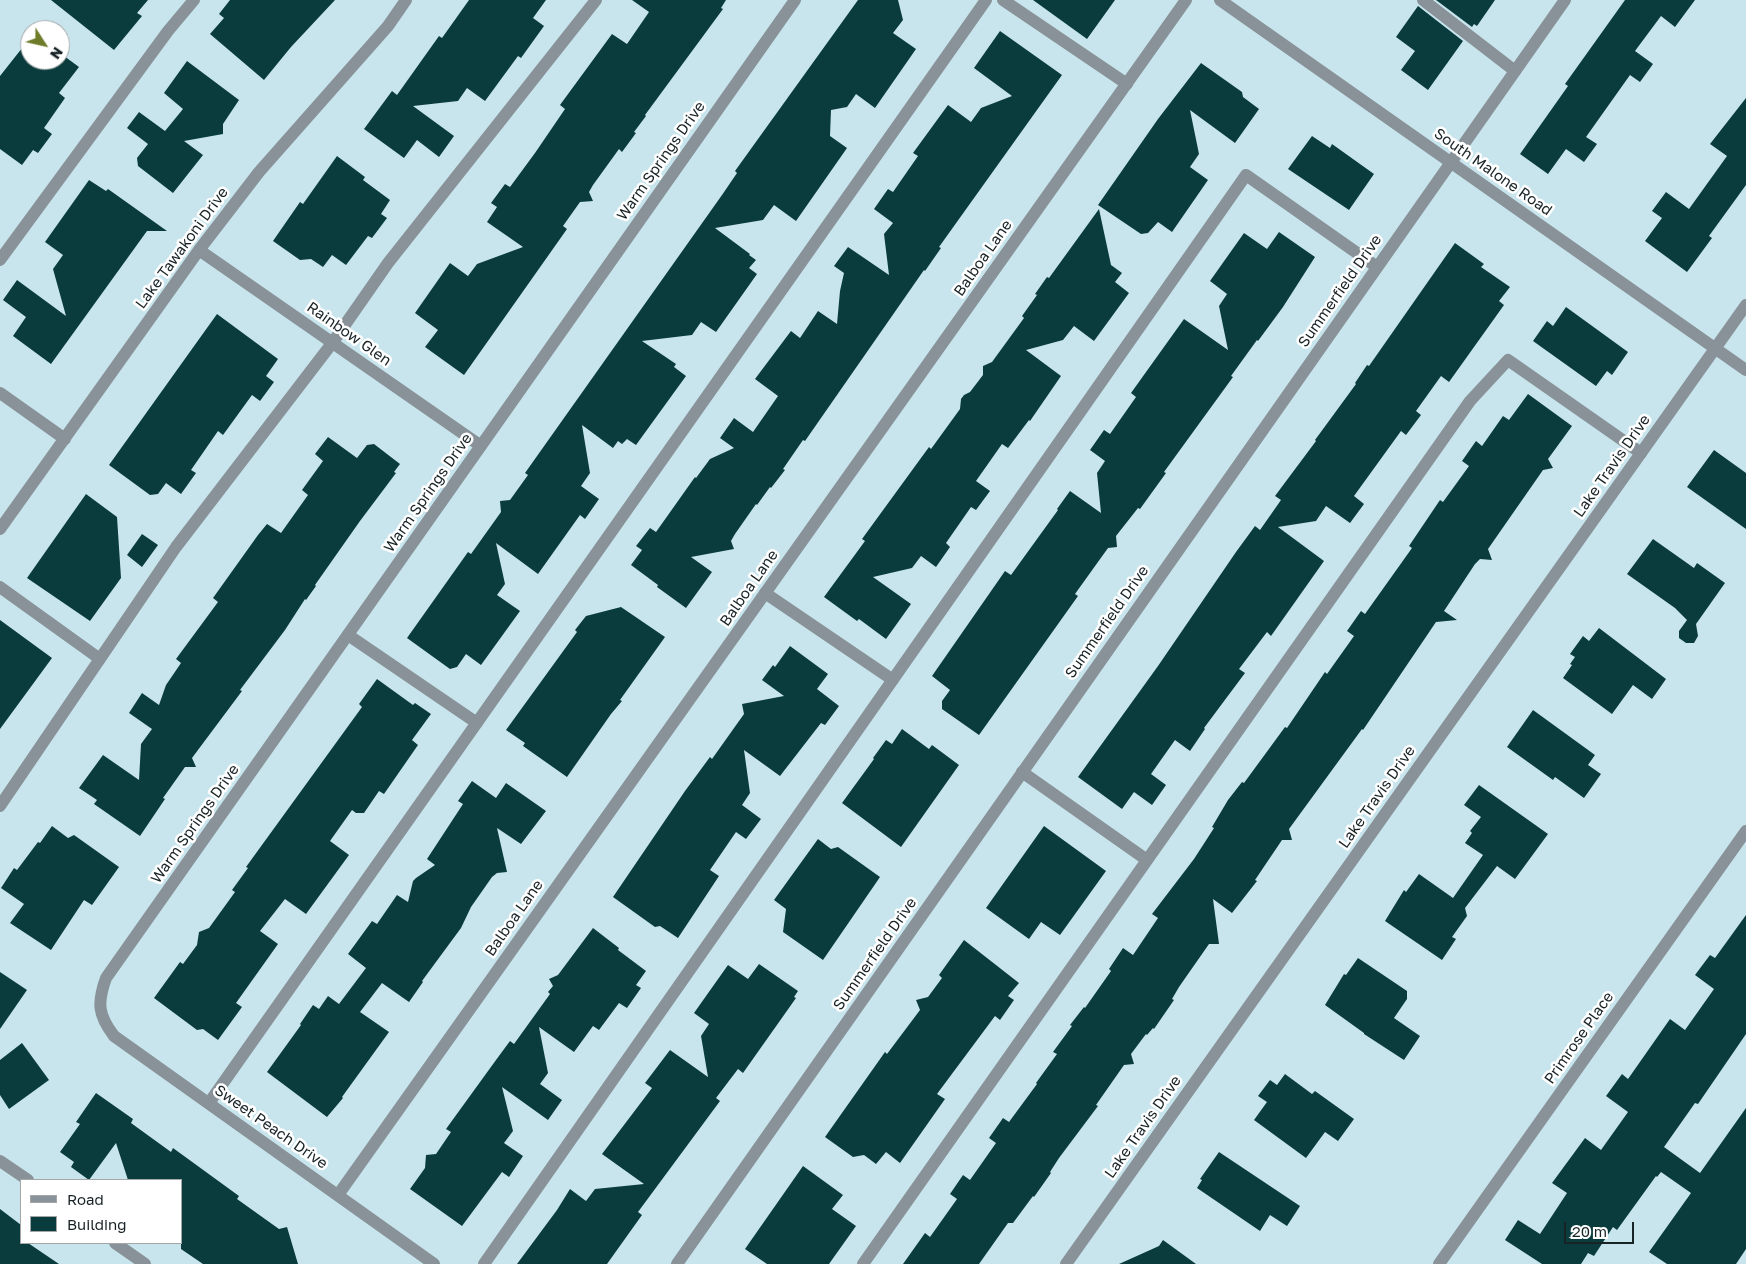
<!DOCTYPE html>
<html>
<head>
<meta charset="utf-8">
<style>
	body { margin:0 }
	#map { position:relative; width:1746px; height:1264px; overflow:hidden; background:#c8e5ed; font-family:"Golos Text",sans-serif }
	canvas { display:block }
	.legend { position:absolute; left:20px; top:1179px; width:162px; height:65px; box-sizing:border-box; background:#fff; border:1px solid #a3a7a8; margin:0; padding:6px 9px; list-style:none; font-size:15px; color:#182326 }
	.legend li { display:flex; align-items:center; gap:10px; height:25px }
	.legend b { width:25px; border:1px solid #a3a7a8 }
	.north { position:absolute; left:20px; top:20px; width:50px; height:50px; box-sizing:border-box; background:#fff; border:1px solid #a3a7a8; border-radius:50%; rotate:125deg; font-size:14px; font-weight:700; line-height:20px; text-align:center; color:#182326 }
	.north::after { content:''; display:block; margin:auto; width:18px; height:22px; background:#6e7b28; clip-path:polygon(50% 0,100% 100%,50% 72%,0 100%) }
	.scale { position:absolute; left:1564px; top:1222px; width:70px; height:22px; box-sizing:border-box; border:2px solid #182326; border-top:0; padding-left:6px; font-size:15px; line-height:18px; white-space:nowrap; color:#182326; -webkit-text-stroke:4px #fff; paint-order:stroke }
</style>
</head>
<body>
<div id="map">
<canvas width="1746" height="1264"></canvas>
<ul class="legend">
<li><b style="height:6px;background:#889298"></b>Road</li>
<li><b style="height:14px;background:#0a3c3d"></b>Building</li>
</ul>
<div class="north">N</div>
<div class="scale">20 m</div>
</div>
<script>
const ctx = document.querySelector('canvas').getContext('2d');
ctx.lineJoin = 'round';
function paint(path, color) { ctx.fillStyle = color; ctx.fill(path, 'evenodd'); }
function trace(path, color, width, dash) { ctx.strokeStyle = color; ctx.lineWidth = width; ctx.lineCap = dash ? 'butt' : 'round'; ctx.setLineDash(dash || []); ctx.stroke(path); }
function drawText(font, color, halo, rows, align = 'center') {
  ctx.font = font + ' "Golos Text",sans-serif'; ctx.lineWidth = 5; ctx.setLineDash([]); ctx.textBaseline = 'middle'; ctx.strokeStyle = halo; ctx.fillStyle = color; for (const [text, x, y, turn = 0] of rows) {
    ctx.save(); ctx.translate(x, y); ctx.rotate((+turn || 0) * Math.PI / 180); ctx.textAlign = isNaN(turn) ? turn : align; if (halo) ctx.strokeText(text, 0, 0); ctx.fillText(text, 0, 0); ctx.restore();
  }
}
paint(new Path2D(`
	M51,0H148L137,13L142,16L114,50Z
	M230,0H335L291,47L264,80L210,34L224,18L219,14Z
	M469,0H546L533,18L544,26L521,58L518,56L485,101L467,88L458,101L413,106L454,136L439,157L417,140L404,158L364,129L392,91L397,95L439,36L442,38Z
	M632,0H726L721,8L723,9L645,115L646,116L634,132L636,133L622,152L619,149L593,185L589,192L593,201L580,202L563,226L567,229L464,375L425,347L438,330L415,313L450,263L468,276L477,264L523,247L487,222L497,207L491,203L505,184L510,187L535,153L565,109L560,105L612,34L627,44L649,12Z
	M858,0H898L903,20L893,33L916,49L875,108L856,94L847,107L831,110L830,136L847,148L796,221L774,205L763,220L715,228L750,254L749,255L756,260L749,268L757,274L716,332L701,322L692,335L642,341L676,364L674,367L686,376L636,445L627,439L622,444L618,441L613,448L582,425L590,473L581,486L599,499L585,519L580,515L538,574L496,543L505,584L497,595L520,611L481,665L466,654L457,667L450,669L407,638L468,552L471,554L501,512L500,501L510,500L528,475L525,473L722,195L737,173L735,171Z
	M1033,0H1115L1087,39Z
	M1436,0H1495L1477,26L1474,24L1472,27Z
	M1625,0H1695L1675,27L1661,16L1635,51L1653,64L1640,82L1630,75L1586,137L1597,144L1584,162L1566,149L1548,174L1520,154L1568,86L1565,84Z
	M1418,6L1463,41L1428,90L1401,70L1415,51L1396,37Z
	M1000,31L1062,75L939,247L941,248L925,271L924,270L805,441L803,440L783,469L785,470L771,488L770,487L757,505L756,504L735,534L731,541L734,549L691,557L712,572L686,608L657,587L658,585L631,565L642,550L636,546L650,528L656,532L695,477L696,478L710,459L734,448L720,438L734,418L753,432L778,396L755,379L791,331L800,338L818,311L837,324L840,291L844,273L834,266L848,247L889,275L884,234L893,223L874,209L888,189L893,192L918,156L913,153L948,105L971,122L981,108L1012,96L974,68Z
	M30,38V60H60V53L79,67L59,93L65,98L44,128L52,134L38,153L33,150L22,165L0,149V76Z
	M187,61L239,100L223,124V134L184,141L203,155L173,193L138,166L137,158L148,144L127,128L139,112L165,131L183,109L164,93Z
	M1201,63L1242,92L1243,97L1259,109L1235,143L1190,110L1199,154L1190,167L1208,180L1172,232L1158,222L1148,233L1141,234L1098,205L1158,119Z
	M1746,98V185L1709,236L1712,238L1687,272L1645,241L1662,218L1652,211L1666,192L1689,209L1727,156L1710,144Z
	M1312,136L1330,148L1332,144L1374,174L1349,210L1288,169Z
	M337,156L365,177L363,180L390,200L381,214L387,218L372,238L368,236L346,265L332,255L323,267L311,259L300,260L273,241L300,202L303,204Z
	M89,180L106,191L108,189L167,231H147L51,364L13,336L26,317L3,300L17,280L66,316L53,269L63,255L45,242Z
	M1099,209L1111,265L1122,273L1115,282L1129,293L1094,341L1074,326L1063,340L1026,350L1061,376L1030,421L1029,420L1008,448L1002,444L976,481L990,491L976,510L971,507L946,543L950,547L936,567L921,556L912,568L873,577L911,604L886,639L859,619L857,621L824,597L865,541L862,539L929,447L931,449L960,409L961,399L964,395L970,392L983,375V366L992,362L1024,318L1022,316L1037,295L1035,294L1047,277L1049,278Z
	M1279,232L1315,257L1283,307L1258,341L1257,340L1231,376L1233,377L1164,472L1166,473L1140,509L1138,508L1116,536L1117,547L1108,548L1075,594L1078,596L979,735L942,709V701L950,690L932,676L1005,571L1011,575L1058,510L1057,509L1070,491L1101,513L1097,473L1105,461L1090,450L1104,430L1110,434L1136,397L1131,393L1184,319L1228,350L1219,306L1227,294L1210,281L1244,233L1267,249Z
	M1455,243L1484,264L1481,267L1510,287L1499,301L1504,305L1449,382L1441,376L1416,411L1421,415L1406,435L1401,431L1354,496L1364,504L1350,523L1326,506L1316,521L1278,527L1324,561L1271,636L1267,632L1239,669L1245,673L1204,728L1205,729L1190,751L1175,740L1151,774L1166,785L1152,805L1134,792L1122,809L1078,777L1158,666L1236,552L1255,526L1260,530L1281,500L1275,496L1316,441L1315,440L1356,384L1355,383L1367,365L1369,366Z
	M1566,307L1628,352L1612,375L1607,371L1596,386L1533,341L1547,321L1553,326Z
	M217,314L278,359L266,376L274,382L260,401L252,395L223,435L218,431L191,470L196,473L181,494L166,483L158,494L150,495L109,465Z
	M1528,394L1572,426L1548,459L1553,468L1543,470L1488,549L1492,560L1480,559L1475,564L1444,611L1457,620L1436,622L1363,730L1362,729L1289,829L1292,840H1282L1255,880L1257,881L1232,913L1213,899L1219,944H1209L1179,987L1172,999L1174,1000L1154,1029L1153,1028L1147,1035L1146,1034L1131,1054L1134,1064L1124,1065L1096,1105L1098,1106L1059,1158L1050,1172L1051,1173L1034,1197L1033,1196L1013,1223H1008L979,1264H903L925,1233L930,1237L957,1199L950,1194L963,1175L970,1180L996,1143L989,1138L1003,1118L1009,1122L1037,1084L1036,1083L1057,1054L1053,1052L1072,1026L1070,1025L1084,1007L1085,1008L1111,971L1109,969L1123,948L1133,955L1158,918L1152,914L1194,859L1214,828L1212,827L1228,800L1242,782L1244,783L1285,727L1287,728L1325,672L1327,674L1354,636L1347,631L1361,611L1365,614L1412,548L1409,546L1440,500L1443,502L1469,466L1462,461L1476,441L1482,446L1503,416L1509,420Z
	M328,437L357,458L367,445L374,444L400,464L394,472L396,473L360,521L315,585L316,586L306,600L305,599L285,630L240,690L242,691L192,758L196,767H185L163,798L165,799L140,836L94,804L97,800L79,788L103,755L139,780L141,744L152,729L129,713L142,693L159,705L166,685L181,663L176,659L218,602L213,598L258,535L267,524L281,533L308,495L302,490L323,461L315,454Z
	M1714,450L1746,473V529L1687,487Z
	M86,494L117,517L121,578L90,621L27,578Z
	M142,534L158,545L142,567L127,555Z
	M1653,539L1694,568L1697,563L1725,583L1696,624L1698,636L1694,643H1686L1679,638V631L1687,620L1675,608L1627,574Z
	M621,607L665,637L620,700L622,701L611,714L567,777L523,746L525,743L506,730L577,632L575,630L586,616Z
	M0,620L52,658L0,729Z
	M1599,628L1666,679L1652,699L1633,685L1612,714L1563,678L1572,665L1570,664L1575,657L1570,654L1583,636L1589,641Z
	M790,646L828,674L817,689L839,706L825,725L821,723L780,776L744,750L750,793L742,805L761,819L746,839L736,832L710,870L719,876L678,938L660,926L655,927L613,897L685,791L710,757L712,759L744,714L742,704L784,696L762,680L773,665L775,667Z
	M377,679L413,705L415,703L431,714L412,740L418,745L384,794L379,791L364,813H356L352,810L330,841L349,855L306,914L285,899L260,931L278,944L236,1003L242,1007L218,1040L203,1029L197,1030L154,998L180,962L183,964L197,945L199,932L209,928L235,892L232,890L248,868L246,867L362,707L359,704Z
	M1533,710L1595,755L1588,765L1601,774L1584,798L1555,777L1553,780L1507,747Z
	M902,729L929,749L932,745L959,765L901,847L842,803L874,759L873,758L886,740L892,744Z
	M472,781L496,798L506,783L546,811L521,844L497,828L507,872L497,873L492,877L471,907L461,928L422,981L423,982L409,1002L382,983L360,1012L389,1032L342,1097L343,1098L327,1117L267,1072L301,1025L300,1024L313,1005L319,1009L328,996L339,1004L366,968L348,954L372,921L377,924L397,895L408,902L413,881L416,878L435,865L427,859L463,804L458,801Z
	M1479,785L1548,834L1515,879L1497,866L1465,908L1467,916L1452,937L1456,939L1442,960L1385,921L1404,890L1406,892L1419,874L1453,898L1483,855L1465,843L1472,833L1470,831L1481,817L1464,805Z
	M52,826L68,838L74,835L119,867L92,905L84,900L51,950L10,923L24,904L1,888L14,868L17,870L38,842L40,843Z
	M1044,826L1106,871L1060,935L1041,922L1029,939L986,908Z
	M818,839L831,849L838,847L880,877L823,960L783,932L786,909L774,900Z
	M1746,915V1034L1698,1104L1695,1103L1664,1147L1700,1173L1746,1108V1249L1736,1264H1667L1649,1252L1691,1193L1661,1172L1657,1177L1656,1176L1617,1230L1613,1227L1594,1256L1588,1253L1581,1264H1542L1505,1240L1518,1220L1540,1234L1567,1193L1552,1183L1585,1138L1601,1150L1628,1112L1606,1096L1622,1074L1628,1079L1670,1019L1685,1030L1714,989L1695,975L1710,955L1715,958Z
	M593,928L619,948L618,950L646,971L636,985L641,988L627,1008L619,1003L599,1030L593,1026L574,1052L539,1027L548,1073L540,1084L562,1100L548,1120L502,1087L513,1131L504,1143L523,1156L509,1177L502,1172L462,1226L410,1189L425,1168L426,1155L436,1154L451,1132L446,1129L496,1060L510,1041L514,1044L550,994L548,992L553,986L549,979L558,975Z
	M964,940L1019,983L1008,996L1014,1000L1000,1020L995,1016L937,1094L945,1099L900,1163L886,1152L876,1164L864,1155L853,1157L825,1137L885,1052L887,1054L920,1010L916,1000L928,997L942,978L939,975Z
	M1358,958L1407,991V999L1394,1018L1420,1036L1404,1060L1364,1034V1033L1325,1005L1344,974L1346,975Z
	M759,964L798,991L794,997L796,998L743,1073L738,1069L716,1098L720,1101L638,1212L642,1215L607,1264H517L557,1210L570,1189L586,1201L595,1189L644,1184L602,1154L652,1088L645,1083L670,1050L708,1077L701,1036L709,1024L694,1013L728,965L748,979Z
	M0,972L27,990L0,1029Z
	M22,1043L49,1080L9,1109L0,1095V1060Z
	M1285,1074L1312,1094L1315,1091L1354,1119L1338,1141L1325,1132L1306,1158L1254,1120L1267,1102L1258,1096L1270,1080L1277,1085Z
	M96,1093L133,1119L131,1123L171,1152L173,1148L239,1196L237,1199L279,1229L287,1227L298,1264H203L181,1249V1180H128L116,1143L89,1180L71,1167L74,1162L60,1152L80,1124L76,1122Z
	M1219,1152L1300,1206L1287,1226L1270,1215L1260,1231L1197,1188L1202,1180L1200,1179Z
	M803,1166L843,1195L832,1209L856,1226L829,1264H767L745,1249Z
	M0,1209L21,1225V1243H28L59,1264H0Z
	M1163,1240L1196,1264H1119L1159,1246Z`), '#0a3c3d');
trace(new Path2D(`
	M1003,0L1127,84
	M1423,0L1515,71
	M0,260L168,31L194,0
	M0,587L100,659
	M765,593L893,680
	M348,635L477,723
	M1022,772L1147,860
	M0,806L176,547L333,342L388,263L596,0
	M209,1103L986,0
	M0,1161L28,1180
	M115,1243L145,1264
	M484,1264L1246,175L1377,267
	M863,1264L1470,401L1508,360L1641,453`), '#889298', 12);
trace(new Path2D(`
	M199,250L481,446
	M0,393L65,439
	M0,529L199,250L259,172L388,26L406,0
	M338,1195L1186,0
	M434,1264L114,1036C98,1015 97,1003 106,978L795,0
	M677,1264L1565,0
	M1439,1264L1746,831`), '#889298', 12);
trace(new Path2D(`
	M1220,0L1746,370
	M1066,1264L1746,305`), '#889298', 12);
drawText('15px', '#182326', '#fff', [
	["Warm Springs Drive",661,161,-55],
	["South Malone Road",1493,172,35],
	["Lake Tawakoni Drive",182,248,-54],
	["Balboa Lane",983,258,-55],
	["Summerfield Drive",1340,291,-55],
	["Rainbow Glen",349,334,35],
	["Lake Travis Drive",1612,466,-55],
	["Warm Springs Drive",428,493,-55],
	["Balboa Lane",749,588,-55],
	["Summerfield Drive",1107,622,-55],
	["Lake Travis Drive",1377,797,-55],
	["Warm Springs Drive",195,824,-55],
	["Balboa Lane",514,918,-55],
	["Summerfield Drive",875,954,-55],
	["Primrose Place",1579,1038,-55],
	["Sweet Peach Drive",271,1127,35],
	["Lake Travis Drive",1143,1127,-55]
]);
</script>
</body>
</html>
